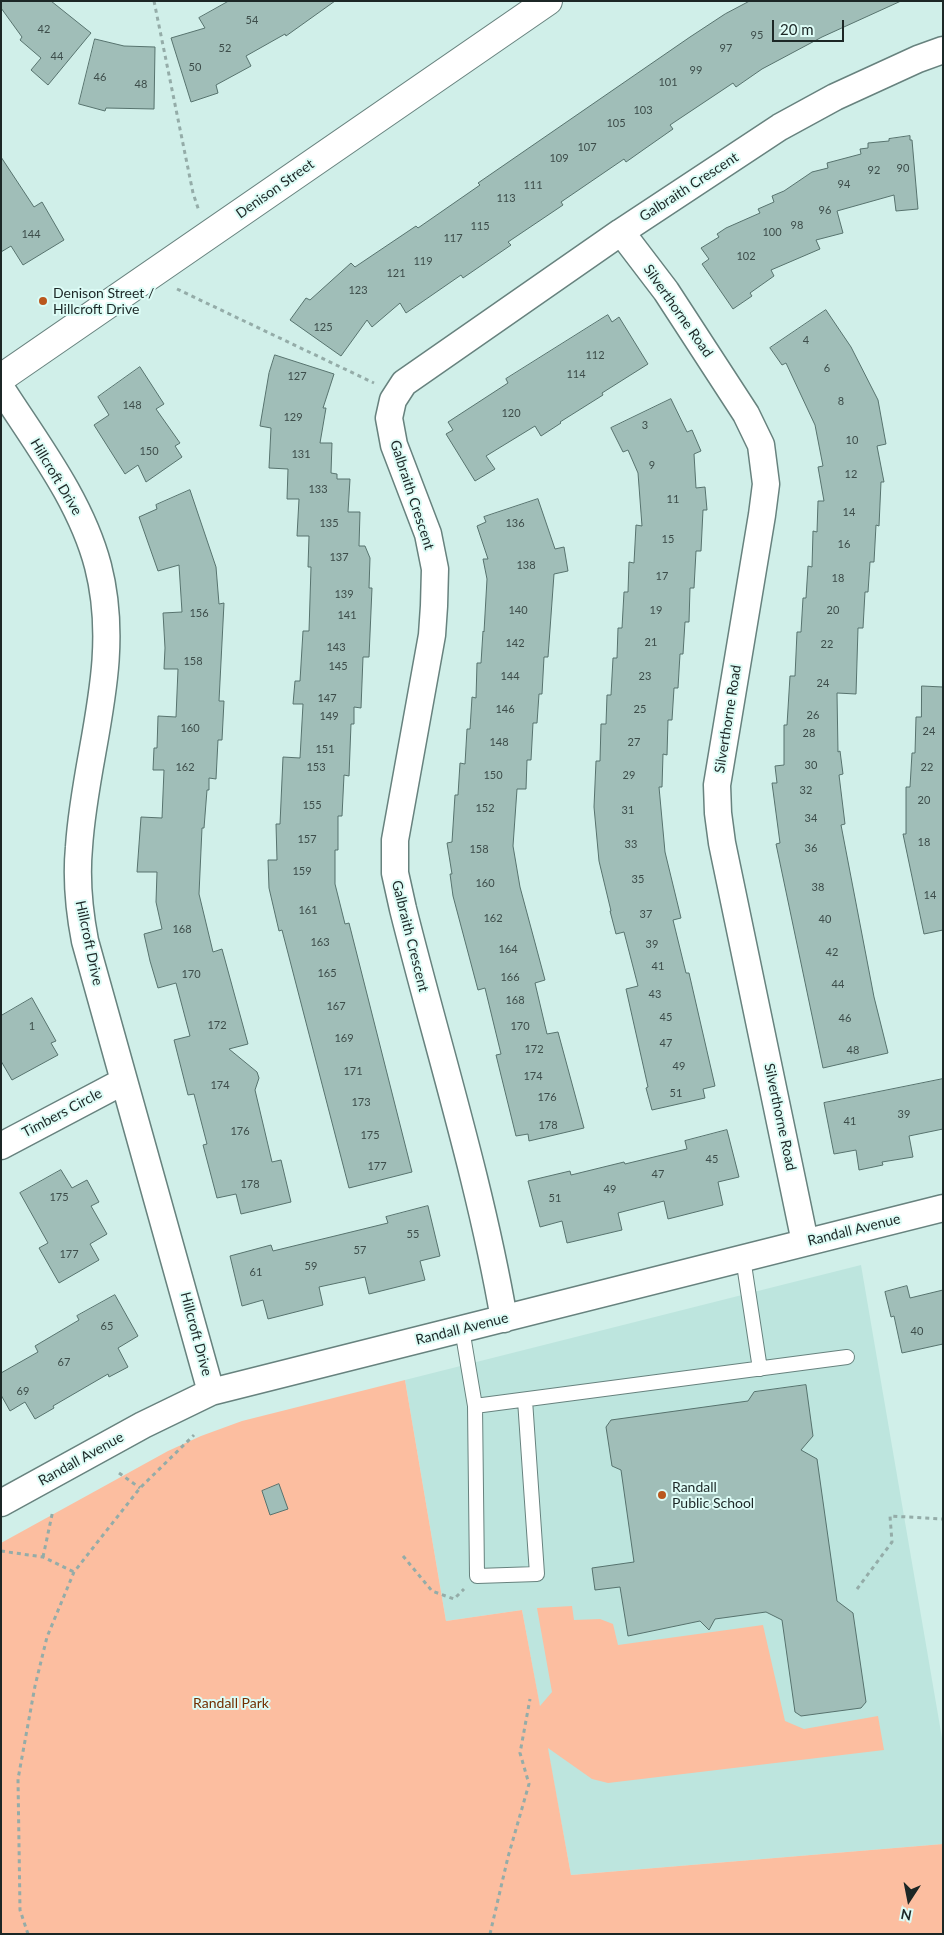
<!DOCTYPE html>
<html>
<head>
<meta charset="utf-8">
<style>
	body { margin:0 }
	#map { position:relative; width:944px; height:1935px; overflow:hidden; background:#d0efe9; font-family:Lato,sans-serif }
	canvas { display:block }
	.frame { position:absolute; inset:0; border:2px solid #1c2726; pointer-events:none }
	.north { position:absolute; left:884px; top:1875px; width:50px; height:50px; -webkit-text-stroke:4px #ddfcf6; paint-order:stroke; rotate:191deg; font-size:14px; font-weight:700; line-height:20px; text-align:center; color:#1c2726 }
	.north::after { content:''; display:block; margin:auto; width:18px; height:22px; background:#1c2726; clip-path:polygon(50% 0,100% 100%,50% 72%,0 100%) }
	.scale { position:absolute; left:772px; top:20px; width:72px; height:22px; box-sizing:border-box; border:2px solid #1c2726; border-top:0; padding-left:6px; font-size:15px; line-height:18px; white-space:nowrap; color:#1c2726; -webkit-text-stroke:4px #ddfcf6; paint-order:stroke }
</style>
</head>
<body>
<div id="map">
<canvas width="944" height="1935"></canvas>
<div class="frame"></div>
<div class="north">N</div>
<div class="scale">20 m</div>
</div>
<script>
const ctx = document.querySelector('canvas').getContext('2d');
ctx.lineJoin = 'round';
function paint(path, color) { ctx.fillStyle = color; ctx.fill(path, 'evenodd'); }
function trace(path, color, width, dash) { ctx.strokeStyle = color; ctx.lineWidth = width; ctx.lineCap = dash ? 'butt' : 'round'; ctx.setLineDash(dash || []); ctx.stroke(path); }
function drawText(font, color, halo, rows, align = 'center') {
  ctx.font = font + ' Lato,sans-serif'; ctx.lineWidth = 4; ctx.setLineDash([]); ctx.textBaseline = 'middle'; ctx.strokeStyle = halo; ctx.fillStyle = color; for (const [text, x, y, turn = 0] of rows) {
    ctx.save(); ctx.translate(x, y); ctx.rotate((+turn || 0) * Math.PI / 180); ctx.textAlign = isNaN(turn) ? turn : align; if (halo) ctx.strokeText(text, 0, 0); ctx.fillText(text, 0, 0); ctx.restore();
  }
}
paint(new Path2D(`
	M861,1265L943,1744V1844L571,1875L522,1610L446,1621L405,1380Z`), '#bde5de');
paint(new Path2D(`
	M405,1380L446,1621L522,1610L540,1706L552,1692L537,1608L572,1606L574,1620L600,1619L613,1624L618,1645L763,1625L785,1721L804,1729L878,1716L884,1750L608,1783L592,1779L548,1748L571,1875L943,1844V1934H1V1543L168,1451L201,1436L242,1421Z`), '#fcbea0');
const building = new Path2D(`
	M1,1H51L91,33L48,85L31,70L41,58L20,40L22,37L1,8Z
	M229,1H335L286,36L285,34L246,56L251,66L216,85L218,93L191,102L171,38L205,28L199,18Z
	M750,1H901L822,37L762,69L736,87L733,83L670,125L673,129L643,150L626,162L624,159L561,202L563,205L508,242L511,245L463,278L461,275L406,313L400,303L372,327L367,320L341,356L290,320L306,298L310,300L351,263L355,267L416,226L418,228L480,185L478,183L690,37L725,14Z
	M95,39L124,46L155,47L154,109L106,108L105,111L79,104Z
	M910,136V140H912L918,209L896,211L894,195L837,211L843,233L816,240L820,249L771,270L774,276L750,293L752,296L733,309L702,264L709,259L701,248L719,237L717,234L726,228L760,213L758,209L774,202L772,196L784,191L812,172L828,168L827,163L861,154L860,149L868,148V143L889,141V139Z
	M1,157L34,207L42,202L64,240L23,265L11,246L1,252Z
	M826,310L851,347L878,400L886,444L877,446L884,482H881L879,526L876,525L874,562H870L868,592H865L863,628H858L856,694L837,693L838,752L840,751L843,774L839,775L845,824L841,825L874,997L888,1053L823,1068L776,844L780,843L772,783H777L775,766L784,765V725H787L790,676H795L797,632H801L803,598H806L808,566L812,567L813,531L817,532L818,501H824L818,467L823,466L815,425L786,363L782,365L770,348Z
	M608,315L612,322L619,317L648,364L602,393L603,395L560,422L561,423L541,436L535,426L486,456L495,469L475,481L446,434L453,430L448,422L508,383L506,379Z
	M275,355L334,374L323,408H326L320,443H332L331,473L337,474V479H350L348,512H360L359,546H365L370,558L369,588H372L369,657H363L361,708L354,707V724H351L349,776L344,775L342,816H338V850H335V884L345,924L349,923L412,1172L349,1188L282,930L279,931L269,888L268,860H277L276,824H280L283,757L300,758L303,704H293L295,681H300L303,631H309L311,567H308L309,536H297L299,499H287L288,469L269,468L271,428L260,426L269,373Z
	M140,367L164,404L156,409L180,443L175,446L182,457L146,482L138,465L125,474L94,425L109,415L98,397Z
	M671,399L687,432L692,430L701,451L694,454L696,488L705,487L707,510H703L701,551H696L694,588H690L689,622H685L683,654H680L678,688H674L672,720H668L667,755L663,754L662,787H659L665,852L681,918L673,920L686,973H689L715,1086L703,1089L705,1098L652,1110L646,1088L648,1087L626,989L638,986L624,932L616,934L610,911H611L599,861L594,807L596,761H600L601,724H606L607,695H611L613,658H617L618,628H622L624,592H628L629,562L634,563L636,525L642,526L638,473L628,450L623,452L611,428Z
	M190,490L216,567L219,604L224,603L219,701H224L222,740H218L216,779L209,778V790H207L204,828H202L199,894L213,952L222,949L248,1044L229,1049L257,1072L259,1078L255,1090L272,1162L281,1160L291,1202L241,1214L236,1194L217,1198L203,1145L207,1144L194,1094L188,1095L174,1040L190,1036L176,983L158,988L150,961L144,934L162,929L156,902L157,872H137L141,817L162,818L164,770H153L154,748H157L158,716L176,717L178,669H164L165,648L163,613L182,612L179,565L158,571L139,517L157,509L156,505Z
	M538,499L555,549L564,547L568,571L554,574L548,657H544L542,694H539L537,723H533L531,760H527L526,789H517L513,846L520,887L545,980L535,983L547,1034L558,1032L584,1128L529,1141L528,1134L516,1136L496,1055L501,1054L485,988L478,990L453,896L450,874H452L447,843L452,842L455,795H458L460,763L465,764L467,729H470L472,697L476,698L477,663H481L483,631L484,632L487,579L483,559H488L477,526L486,522L484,517Z
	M922,686L943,687V930L924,934L903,834H906V787H910L912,753H915L916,717H921Z
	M32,998L56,1041L51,1043L58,1055L12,1080L1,1061V1016Z
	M943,1079V1129L909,1136L913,1157L882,1162L883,1165L859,1170L856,1150L834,1154L824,1103Z
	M727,1130L739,1177L718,1182L723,1205L668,1219L664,1201L618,1213L622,1230L567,1243L562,1221L540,1227L528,1181L570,1171L571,1175L624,1162L625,1164L687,1149L685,1141Z
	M61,1170L72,1188L87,1180L99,1202L91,1206L107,1234L90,1244L99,1260L59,1283L39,1248L48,1243L20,1193Z
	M428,1206L440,1256L420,1261L425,1280L369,1294L365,1277L319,1287L323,1305L268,1319L263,1300L242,1306L230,1256L271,1245L273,1251L343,1234L388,1223L386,1217Z
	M907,1286L910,1298L943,1290V1344L902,1353L894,1316L891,1317L885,1292Z
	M115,1295L138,1336L118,1348L128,1367L109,1377L108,1374L53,1406L54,1408L35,1419L25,1402L10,1411L1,1395V1373L38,1352L35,1346L79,1320L77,1316Z
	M806,1385L813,1436L801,1450L817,1459L837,1601L853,1613L866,1702L861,1708L801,1716L795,1712L782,1620L766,1612L715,1619L709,1630L700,1621L628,1636L620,1587L595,1590L592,1568L634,1562L621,1470L612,1466L606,1427L611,1420L748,1401L754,1392Z
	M279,1484L288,1509L270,1515L262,1491Z`);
paint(building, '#a0beb8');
trace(building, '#57736e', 1);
const lane = new Path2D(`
	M743,1258L760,1369
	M462,1329L475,1406L847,1357
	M475,1406L477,1576L537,1574L525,1400`);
const street = new Path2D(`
	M621,232L666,291L746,414L761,445L766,484L762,515L717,785L718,813L722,843L805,1242
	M1,388C37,444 81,501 98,566C123,663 85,752 79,847C76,879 79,910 85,941L211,1392
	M1,1146L124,1081
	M504,1319C480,1180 437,1045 403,909L395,873V840L432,635L434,606L435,569L428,534L394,445L389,418L393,400L404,383L621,232L780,127L835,97L918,59L943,50
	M1,1503L143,1425L211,1392L943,1208`);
const secondary = new Path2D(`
	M1,378L548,1`);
trace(lane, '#67827e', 16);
trace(street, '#67827e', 29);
trace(secondary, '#67827e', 30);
trace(new Path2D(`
	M154,1L193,193L199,211
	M177,289L374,383
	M119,1473L140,1488
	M1,1551L43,1557L74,1572
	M403,1556L432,1591L454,1599L464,1589
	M43,1557L53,1510
	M857,1589L892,1542L890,1516L943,1519
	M28,1934L20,1910L18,1779L35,1686L47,1637L74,1572L140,1488L194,1435
	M490,1934L508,1857L529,1784L520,1753L530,1699`), '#94aca8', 3, [4, 4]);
trace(lane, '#fff', 14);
trace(street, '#fff', 26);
trace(secondary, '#fff', 28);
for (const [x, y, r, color] of [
	[43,301,5,"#ba571d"],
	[662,1495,5,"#ba571d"]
]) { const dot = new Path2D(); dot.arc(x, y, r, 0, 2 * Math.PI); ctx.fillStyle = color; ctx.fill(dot); trace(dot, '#ddfcf6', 2); }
drawText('11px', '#3d4d4a', null, [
	["54",252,20],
	["42",44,29],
	["95",757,35],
	["52",225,48],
	["97",726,48],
	["44",57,56],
	["50",195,67],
	["99",696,70],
	["46",100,77],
	["101",668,82],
	["48",141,84],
	["103",643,110],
	["105",616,123],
	["107",587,147],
	["109",559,158],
	["90",903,168],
	["92",874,170],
	["94",844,184],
	["111",533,185],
	["113",506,198],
	["96",825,210],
	["98",797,225],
	["115",480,226],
	["100",772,232],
	["144",31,234],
	["117",453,238],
	["102",746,256],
	["119",423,261],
	["121",396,273],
	["123",358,290],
	["125",323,327],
	["4",806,340],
	["112",595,355],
	["6",827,368],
	["114",576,374],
	["127",297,376],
	["8",841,401],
	["148",132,405],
	["120",511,413],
	["129",293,417],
	["3",645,425],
	["10",852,440],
	["150",149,451],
	["131",301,454],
	["9",652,465],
	["12",851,474],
	["133",318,489],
	["11",673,499],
	["14",849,512],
	["135",329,523],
	["136",515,523],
	["15",668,539],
	["16",844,544],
	["137",339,557],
	["138",526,565],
	["17",662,576],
	["18",838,578],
	["139",344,594],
	["140",518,610],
	["19",656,610],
	["20",833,610],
	["156",199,613],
	["141",347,615],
	["21",651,642],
	["142",515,643],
	["22",827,644],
	["143",336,647],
	["158",193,661],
	["145",338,666],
	["144",510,676],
	["23",645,676],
	["24",823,683],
	["147",327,698],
	["146",505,709],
	["25",640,709],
	["26",813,715],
	["149",329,716],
	["160",190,728],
	["24",929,731],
	["28",809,733],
	["148",499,742],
	["27",634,742],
	["151",325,749],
	["30",811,765],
	["162",185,767],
	["153",316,767],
	["22",927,767],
	["150",493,775],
	["29",629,775],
	["32",806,790],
	["20",924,800],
	["155",312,805],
	["152",485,808],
	["31",628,810],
	["34",811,818],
	["157",307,839],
	["18",924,842],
	["33",631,844],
	["36",811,848],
	["158",479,849],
	["159",302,871],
	["35",638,879],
	["160",485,883],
	["38",818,887],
	["14",930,895],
	["161",308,910],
	["37",646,914],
	["162",493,918],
	["40",825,919],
	["168",182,929],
	["163",320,942],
	["39",652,944],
	["164",508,949],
	["42",832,952],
	["41",658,966],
	["165",327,973],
	["170",191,974],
	["166",510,977],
	["44",838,984],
	["43",655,994],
	["168",515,1000],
	["167",336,1006],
	["45",666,1017],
	["46",845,1018],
	["172",217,1025],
	["1",32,1026],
	["170",520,1026],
	["169",344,1038],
	["47",666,1043],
	["172",534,1049],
	["48",853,1050],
	["49",679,1066],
	["171",353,1071],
	["174",533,1076],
	["174",220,1085],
	["51",676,1093],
	["176",547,1097],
	["173",361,1102],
	["39",904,1114],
	["41",850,1121],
	["178",548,1125],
	["176",240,1131],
	["175",370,1135],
	["45",712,1159],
	["177",377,1166],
	["47",658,1174],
	["178",250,1184],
	["49",610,1189],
	["175",59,1197],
	["51",555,1198],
	["55",413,1234],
	["57",360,1250],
	["177",69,1254],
	["59",311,1266],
	["61",256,1272],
	["65",107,1326],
	["40",917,1331],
	["67",64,1362],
	["69",23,1391]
]);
drawText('14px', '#1c2726', '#ddfcf6', [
	["Galbraith Crescent",689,187,-33],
	["Denison Street",275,189,-35],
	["Silverthorne Road",678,311,55],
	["Hillcroft Drive",56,477,59],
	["Galbraith Crescent",412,495,72],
	["Silverthorne Road",728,719,-81],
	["Galbraith Crescent",410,936,76],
	["Hillcroft Drive",89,943,78],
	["Timbers Circle",62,1113,-28],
	["Silverthorne Road",780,1117,78],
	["Randall Avenue",854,1230,-14],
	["Randall Avenue",462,1329,-14],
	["Hillcroft Drive",196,1334,75],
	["Randall Avenue",81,1459,-29]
]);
drawText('14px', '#1c2726', '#ddfcf6', [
	["Denison Street /",53,293],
	["Hillcroft Drive",53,309],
	["Randall",672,1487],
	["Public School",672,1503]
], 'left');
drawText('14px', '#722e01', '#ddfcf6', [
	["Randall Park",231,1703]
]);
</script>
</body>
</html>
